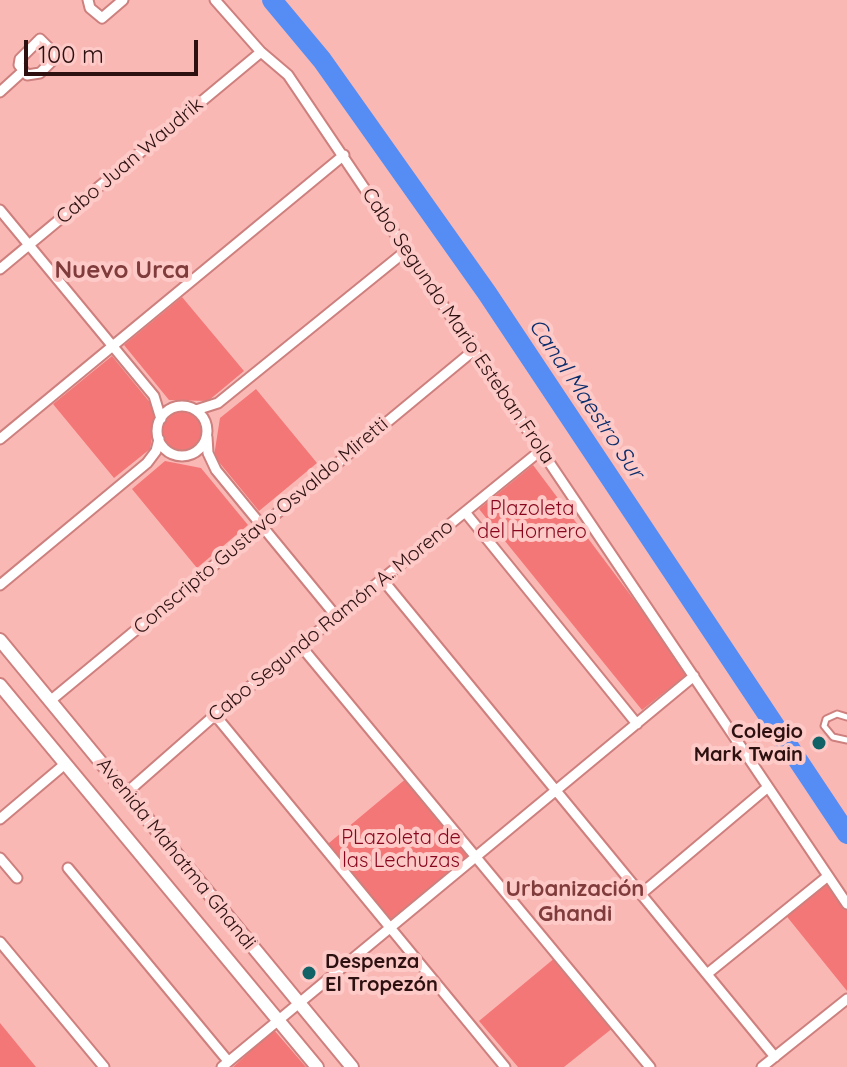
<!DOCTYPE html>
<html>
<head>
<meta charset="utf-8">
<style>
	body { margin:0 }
	#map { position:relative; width:847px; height:1067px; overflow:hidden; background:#fab8b5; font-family:Quicksand,sans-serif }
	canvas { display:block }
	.scale { position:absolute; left:24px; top:40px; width:174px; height:36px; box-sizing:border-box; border:4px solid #2d1010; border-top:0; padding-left:10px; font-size:24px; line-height:28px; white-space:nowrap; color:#2d1010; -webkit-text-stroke:6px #fdcac8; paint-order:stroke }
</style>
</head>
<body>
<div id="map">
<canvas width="847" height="1067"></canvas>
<div class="scale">100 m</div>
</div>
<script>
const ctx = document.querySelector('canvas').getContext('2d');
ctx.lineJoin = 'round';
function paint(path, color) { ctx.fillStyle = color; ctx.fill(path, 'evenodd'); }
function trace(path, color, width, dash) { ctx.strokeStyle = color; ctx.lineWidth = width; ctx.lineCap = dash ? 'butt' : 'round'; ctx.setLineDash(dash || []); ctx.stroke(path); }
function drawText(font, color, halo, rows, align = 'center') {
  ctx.font = font + ' Quicksand,sans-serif'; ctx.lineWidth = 8; ctx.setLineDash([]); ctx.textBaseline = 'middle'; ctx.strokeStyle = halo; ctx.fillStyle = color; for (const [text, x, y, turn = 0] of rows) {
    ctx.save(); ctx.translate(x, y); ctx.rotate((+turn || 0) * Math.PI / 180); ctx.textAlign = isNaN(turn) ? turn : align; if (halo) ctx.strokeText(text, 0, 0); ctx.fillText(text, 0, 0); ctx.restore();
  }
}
paint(new Path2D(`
	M182,297L244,371L208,401L169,400L124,345Z
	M112,356L157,411L150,449L114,478L53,404Z
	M256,389L317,463L259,511L214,456L220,418Z
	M158 431a24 24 0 1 1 48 0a24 24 0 1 1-48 0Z
	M165,461L201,468L248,525L197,568L132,489Z
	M533,465L689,673L642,710L479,509Z
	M408,777L475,856L388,927L323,848Z
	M828,876L847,904V991L784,913Z
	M556,957L614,1027L564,1067H518L479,1021Z
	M0,1023L36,1067H0Z
	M274,1030L306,1067H233Z`), '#f37777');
trace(new Path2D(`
	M272,0L322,60L487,293L847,834`), '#558df4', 20);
const lane = new Path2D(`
	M847,717L837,714L826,719L824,726L833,737L847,740`);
const street = new Path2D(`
	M88,0L90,8L102,18L123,0
	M215,0L261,52L288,75L847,904
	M40,39L57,56L40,73L27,75L19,65L20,59Z
	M0,92L22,72
	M0,210L154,396L161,419
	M0,269L261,52
	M157 431a25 25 0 1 1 50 0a25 25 0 1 1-50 0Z
	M196,410L218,403L407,250
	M207,437L208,453L216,470L336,616
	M0,439L344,155
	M465,512L637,724
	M382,579L775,1057
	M0,585L147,463L156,451L159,439
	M300,645L650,1067
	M50,701L473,351
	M215,715L505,1067
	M125,794L215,715L540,451
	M0,819L65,764
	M0,858L17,878
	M68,868L228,1061
	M641,894L768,787
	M0,942L104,1067
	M707,974L828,876
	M222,1067L694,676
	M762,1067L847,999`);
const secondary = new Path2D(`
	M0,640L352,1067
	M0,685L317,1067`);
trace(lane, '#cd807e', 9);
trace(street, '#cd807e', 13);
trace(secondary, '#cd807e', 16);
trace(lane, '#fff', 5);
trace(street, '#fff', 9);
trace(secondary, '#fff', 12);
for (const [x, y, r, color] of [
	[819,743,8,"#116267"],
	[309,973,8,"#116267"]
]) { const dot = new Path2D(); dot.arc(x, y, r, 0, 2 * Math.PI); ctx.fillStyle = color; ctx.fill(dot); trace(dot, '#fdcac8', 3); }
drawText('20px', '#2d1010', '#fdcac8', [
	["Cabo Juan Waudrik",130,161,-40],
	["Cabo Segundo Mario Esteban Frola",458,326,56],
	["Conscripto Gustavo Osvaldo Miretti",261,526,-40],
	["Cabo Segundo Ramón A. Moreno",331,621,-39],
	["Avenida Mahatma Ghandi",176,854,51]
]);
drawText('20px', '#87061d', '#fdcac8', [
	["Plazoleta",532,509],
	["del Hornero",532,532],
	["PLazoleta de",401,838],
	["las Lechuzas",401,861]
]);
drawText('bold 20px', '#2d1010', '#fdcac8', [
	["Colegio",803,732],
	["Mark Twain",803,755],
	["Despenza",325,962,"left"],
	["El Tropezón",325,985,"left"]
], 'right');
drawText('italic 22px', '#0b2d6c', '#fdcac8', [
	["Canal Maestro Sur",586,399,56]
]);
drawText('bold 22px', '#803b3b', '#fdcac8', [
	["Urbanización",575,889],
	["Ghandi",575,914]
]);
drawText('bold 24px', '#803b3b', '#fdcac8', [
	["Nuevo Urca",122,271]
]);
</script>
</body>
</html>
